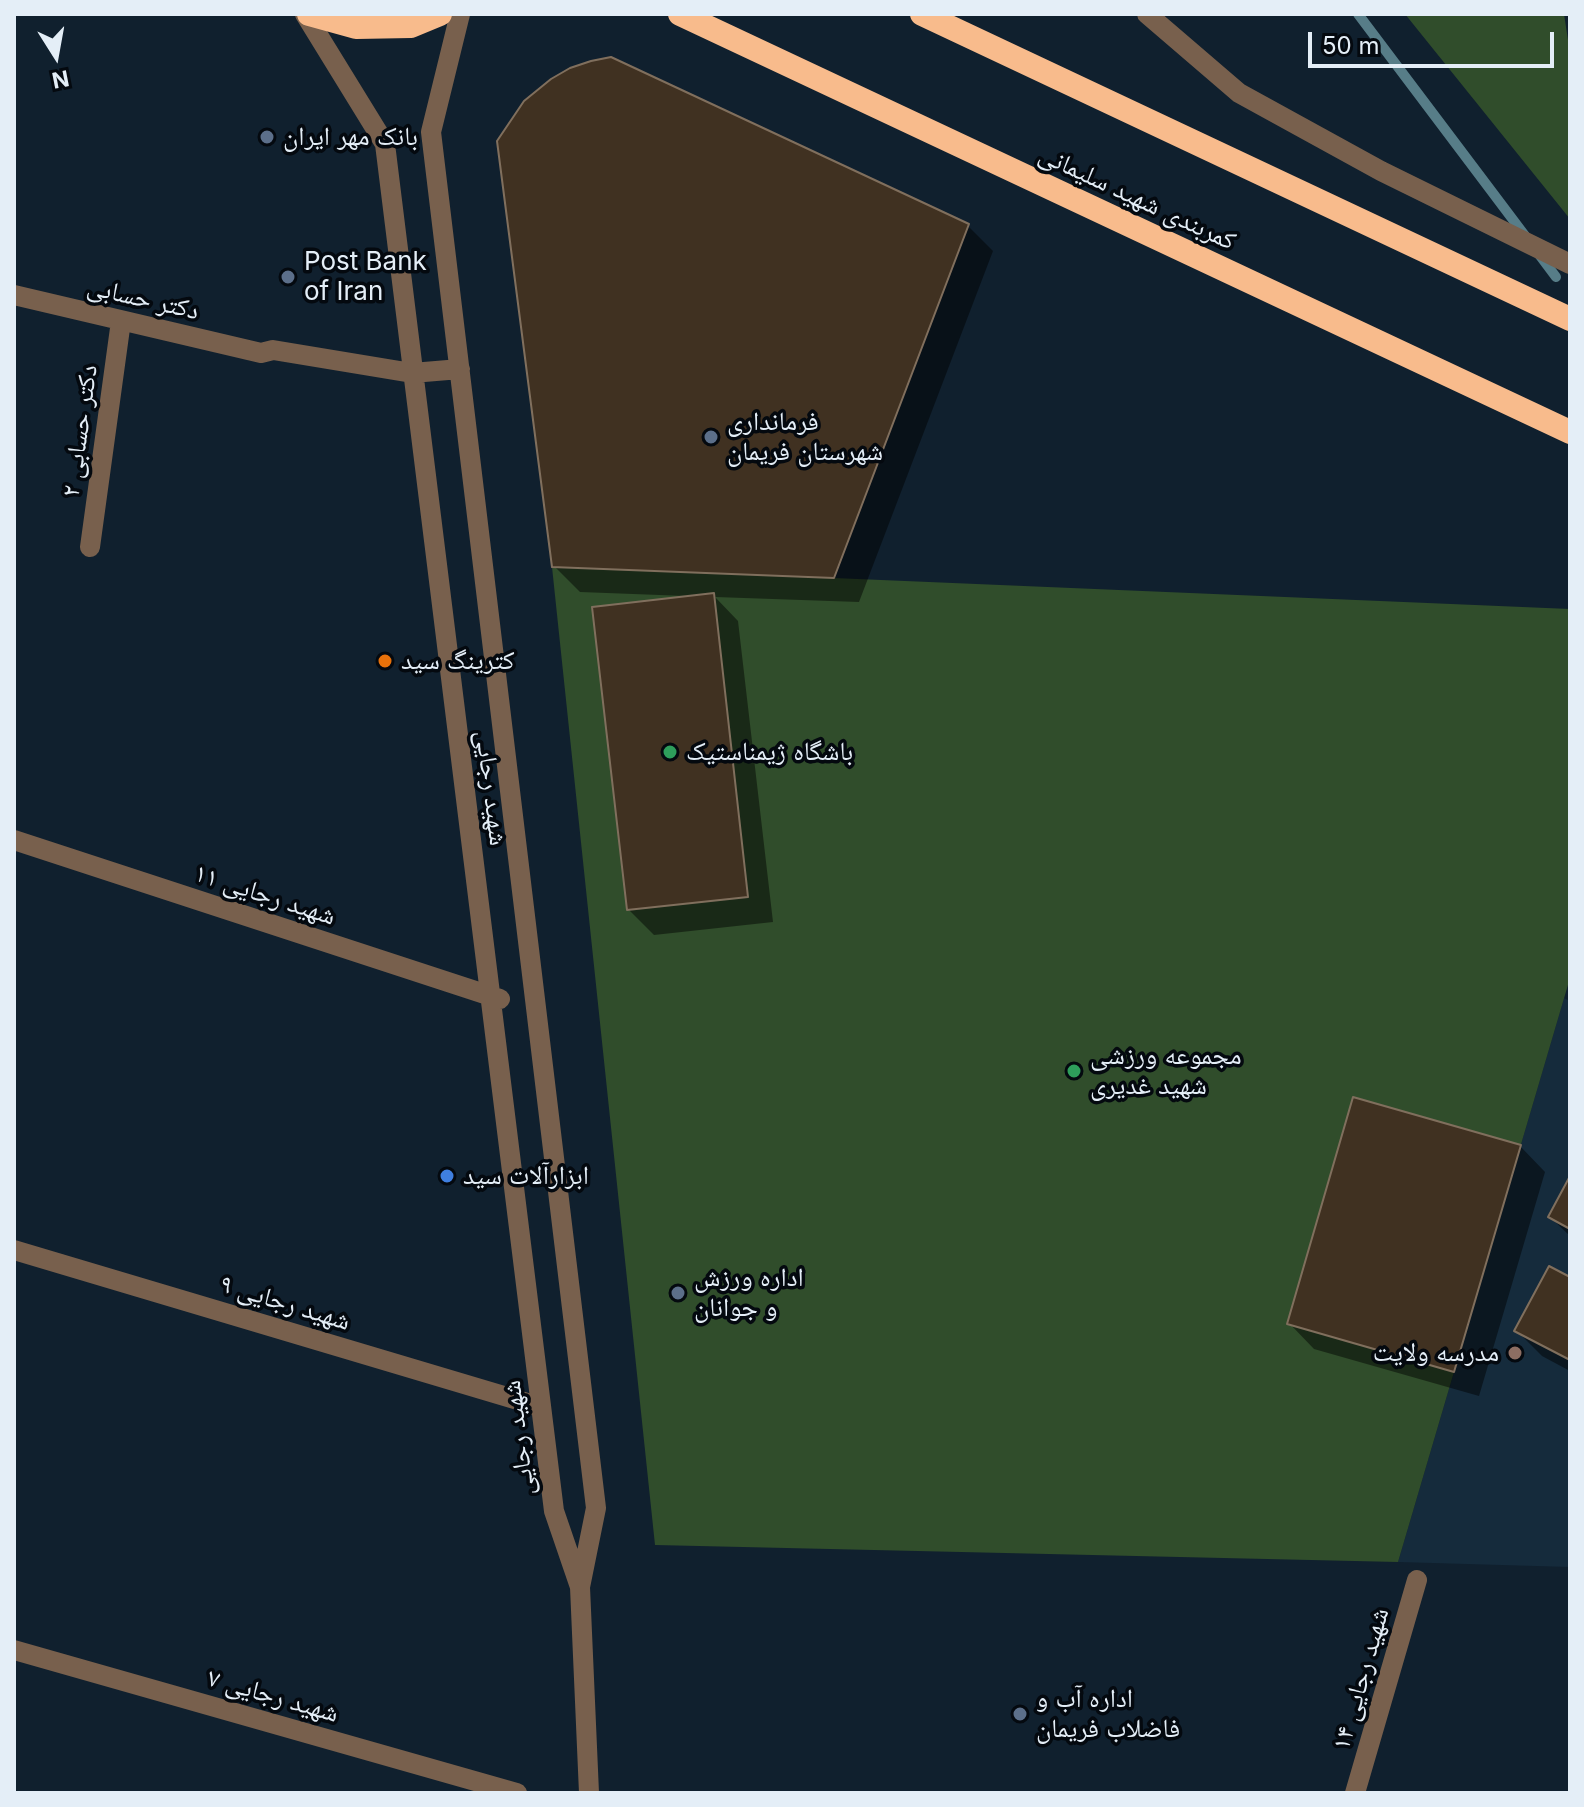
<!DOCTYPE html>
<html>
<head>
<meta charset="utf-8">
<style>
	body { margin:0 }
	#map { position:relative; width:1584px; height:1807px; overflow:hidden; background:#10202e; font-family:Inter,sans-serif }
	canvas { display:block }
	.frame { position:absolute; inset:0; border:16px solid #e4eef7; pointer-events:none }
	.north { position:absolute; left:16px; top:16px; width:80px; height:80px; -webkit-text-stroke:6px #04090f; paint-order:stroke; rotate:169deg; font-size:22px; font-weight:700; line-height:32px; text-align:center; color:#e4eef7 }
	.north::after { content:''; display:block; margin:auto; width:28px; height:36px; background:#e4eef7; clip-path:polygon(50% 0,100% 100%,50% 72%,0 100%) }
	.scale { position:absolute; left:1308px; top:32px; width:246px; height:36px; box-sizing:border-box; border:4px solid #e4eef7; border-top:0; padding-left:10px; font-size:24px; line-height:28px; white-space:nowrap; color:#e4eef7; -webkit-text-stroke:6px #04090f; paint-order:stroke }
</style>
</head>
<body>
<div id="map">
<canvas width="1584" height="1807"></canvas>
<div class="frame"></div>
<div class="north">N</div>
<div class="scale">50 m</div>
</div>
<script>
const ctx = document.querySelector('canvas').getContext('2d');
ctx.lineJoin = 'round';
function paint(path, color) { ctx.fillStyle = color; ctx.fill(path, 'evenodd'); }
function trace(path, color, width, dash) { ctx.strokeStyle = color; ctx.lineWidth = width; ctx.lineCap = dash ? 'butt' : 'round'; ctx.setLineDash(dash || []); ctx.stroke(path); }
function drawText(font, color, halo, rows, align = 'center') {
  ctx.font = font + ' Inter,"Noto Naskh Arabic",sans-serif'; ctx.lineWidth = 7; ctx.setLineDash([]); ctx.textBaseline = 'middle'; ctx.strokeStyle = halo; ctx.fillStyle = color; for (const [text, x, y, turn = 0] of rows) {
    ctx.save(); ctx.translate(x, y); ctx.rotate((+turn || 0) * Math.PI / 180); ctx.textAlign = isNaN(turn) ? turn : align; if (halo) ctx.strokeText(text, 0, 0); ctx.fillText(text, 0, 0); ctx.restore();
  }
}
paint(new Path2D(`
	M1564,998L1570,1001V1567L1398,1562Z`), '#152b3c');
paint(new Path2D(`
	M1405,14H1564L1570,53V219Z
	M552,567L834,578L1570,609V978L1398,1562L655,1545Z`), '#304d2b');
paint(new Path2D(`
	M967,225L993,251L859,602L715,597L738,621L773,922L654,935L629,910L686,596L580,592L554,566Z
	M1520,1146L1545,1172L1479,1396L1314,1349L1289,1323Z
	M1570,1180V1236L1550,1217Z
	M1570,1279V1371L1542,1356L1517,1331Z`), '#0007');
trace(new Path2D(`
	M1358,14L1526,237
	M1538,253L1556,277`), '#577d88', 10);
const building = new Path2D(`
	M611,57L969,224L834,578L552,567L497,141L524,101L551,79L570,68L591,61Z
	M714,593L748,897L627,910L592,607Z
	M1353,1097L1521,1145L1454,1372L1287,1324Z
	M1570,1176V1229L1548,1217Z
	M1549,1266L1570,1277V1360L1514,1331Z`);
paint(building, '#403121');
trace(building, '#806f5d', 2);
trace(new Path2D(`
	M305,14L385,144L554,1511L580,1587
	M460,14L431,132L596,1508L580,1587L589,1793
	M1147,14L1239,93L1381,171L1570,264
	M14,295L261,353L273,350L412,373L460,369
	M90,547L121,321
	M14,840L500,999
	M14,1250L541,1407
	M14,1650L517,1793
	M1355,1793L1417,1580`), '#78604d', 20);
trace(new Path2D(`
	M309,14L356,27L411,26L440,14
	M680,14L1570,432
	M922,14L1570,319`), '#f8bb8c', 24);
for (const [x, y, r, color] of [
	[267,137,8,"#5c6f8a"],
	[288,277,8,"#5c6f8a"],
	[711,437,8,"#5c6f8a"],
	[385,661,8,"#e8710a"],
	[670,752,8,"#2e9e5b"],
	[1074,1071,8,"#2e9e5b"],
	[447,1176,8,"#3f7fe0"],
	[678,1293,8,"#5c6f8a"],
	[1515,1353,8,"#8d6e63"],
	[1020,1714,8,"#5c6f8a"]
]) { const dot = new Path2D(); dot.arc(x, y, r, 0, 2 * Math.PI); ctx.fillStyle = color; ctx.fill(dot); trace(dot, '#04090f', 3); }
drawText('26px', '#e4eef7', '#04090f', [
	["بانک مهر ایران",283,137],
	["Post Bank",304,262],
	["of Iran",304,292],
	["فرمانداری",727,422],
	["شهرستان فریمان",727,452],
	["کترینگ سید",401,661],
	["باشگاه ژیمناستیک",686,752],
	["مجموعه ورزشی",1090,1056],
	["شهید غدیری",1090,1086],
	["ابزارآلات سید",463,1176],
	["اداره ورزش",694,1278],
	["و جوانان",694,1308],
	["مدرسه ولایت",1499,1353,"right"],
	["اداره آب و",1036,1699],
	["فاضلاب فریمان",1036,1729]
], 'left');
drawText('26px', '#e4eef7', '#04090f', [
	["کمربندی شهید سلیمانی",1137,198,25],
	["دکتر حسابی",143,299,13],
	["دکتر حسابی ۲",80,431,-82],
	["شهید رجایی",491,788,83],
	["شهید رجایی ۱۱",265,895,18],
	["شهید رجایی ۹",285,1303,17],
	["شهید رجایی",519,1438,-97],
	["شهید رجایی ۱۴",1361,1679,-74],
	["شهید رجایی ۷",273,1696,16]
]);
</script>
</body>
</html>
